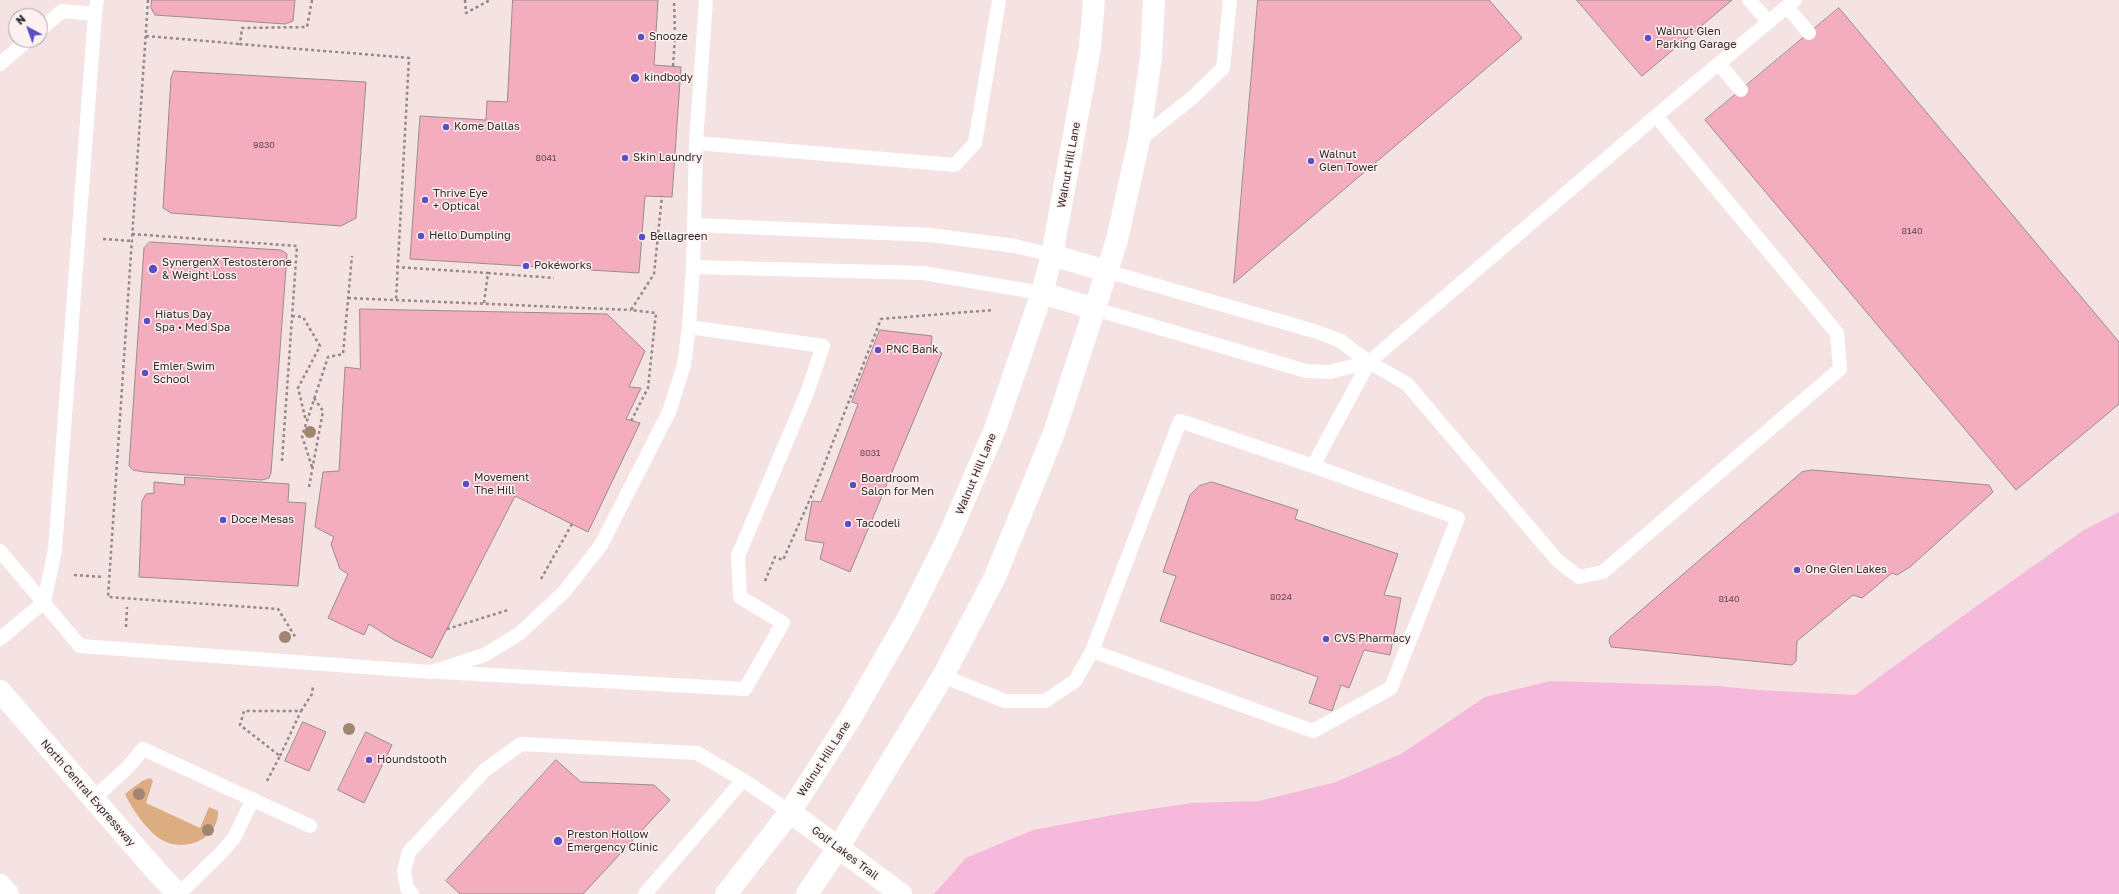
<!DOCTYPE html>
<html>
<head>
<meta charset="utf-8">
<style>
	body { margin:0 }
	#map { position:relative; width:2119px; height:894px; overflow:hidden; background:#f4e3e2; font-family:"Golos Text",sans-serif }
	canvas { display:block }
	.north { position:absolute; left:8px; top:8px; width:40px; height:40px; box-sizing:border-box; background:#fdf2f1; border:1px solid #aba2a1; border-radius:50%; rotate:319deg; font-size:11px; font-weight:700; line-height:16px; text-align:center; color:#302929 }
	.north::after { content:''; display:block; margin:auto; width:14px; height:18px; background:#594ec6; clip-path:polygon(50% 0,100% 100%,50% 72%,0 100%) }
</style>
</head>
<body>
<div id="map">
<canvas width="2119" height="894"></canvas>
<div class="north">N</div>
</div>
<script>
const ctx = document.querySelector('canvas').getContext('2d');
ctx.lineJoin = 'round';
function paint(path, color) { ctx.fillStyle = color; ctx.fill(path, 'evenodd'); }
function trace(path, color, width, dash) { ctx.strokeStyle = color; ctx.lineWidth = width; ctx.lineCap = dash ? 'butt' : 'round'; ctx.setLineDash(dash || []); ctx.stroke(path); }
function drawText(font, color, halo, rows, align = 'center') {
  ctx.font = font + ' "Golos Text",sans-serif'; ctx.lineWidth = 3; ctx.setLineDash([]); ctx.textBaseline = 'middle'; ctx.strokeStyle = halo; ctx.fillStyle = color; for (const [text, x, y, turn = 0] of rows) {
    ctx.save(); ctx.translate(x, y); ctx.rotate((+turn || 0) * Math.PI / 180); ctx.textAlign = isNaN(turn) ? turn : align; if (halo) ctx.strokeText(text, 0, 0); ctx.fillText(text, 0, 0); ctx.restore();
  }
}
paint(new Path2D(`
	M150,778L153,781L146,803L200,828L209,807L218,811C219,839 185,853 162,840C147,831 132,809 125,794L142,781Z`), '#dcad81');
paint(new Path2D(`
	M2119,512V894H934L966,858L1033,830L1124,813L1192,803L1259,801L1336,782L1401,754L1485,697L1550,681L1718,686L1759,690L1855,695L1964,615L2084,530Z`), '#f6b9dc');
const building = new Path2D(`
	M152,0H295L293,21L285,24L155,15L151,8Z
	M513,0H658L654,65L681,67L672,197L645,196L639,273L410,259L420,116L486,120L487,101L507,102Z
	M1258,0H1489L1522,38L1234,283Z
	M1577,0H1732L1642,76Z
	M1839,8L2119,342V404L2016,490L1705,120Z
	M174,71L366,82L356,218L341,226L171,213L163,208L171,78Z
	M150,242L281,250L287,254L271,473L269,478L262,480L144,472L133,470L129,466L144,248Z
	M360,309L607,314L645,351L629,387L641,388L626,419L640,423L588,532L515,496L432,658L394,640L369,624L364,635L328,618L348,574L340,569L331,544L334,537L315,527L323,472L339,471L345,367L360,369Z
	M880,330L932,336L931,348L942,353L850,572L820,559L824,543L805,540L812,501L821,502L858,404L852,402Z
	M1812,470L1989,485L1993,492L1910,567L1897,575L1892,573L1862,598L1853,595L1797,641L1796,661L1792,665L1611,647L1609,641L1610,637L1802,472Z
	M185,477L289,484L288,502L306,503L298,586L139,577L142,501L146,494L154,493V482L184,485Z
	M1212,482L1298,510L1295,519L1398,554L1384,595L1401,598L1390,655L1364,650L1349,688L1341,685L1332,711L1309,703L1318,677L1160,621L1176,576L1163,572L1190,495L1199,486Z
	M303,722L326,732L309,771L285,761Z
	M366,732L392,745L364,803L338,790Z
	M556,760L581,782L654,785L670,800L583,894H460L446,881Z`);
paint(building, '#f3adbe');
trace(building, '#9a8b8e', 1);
trace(new Path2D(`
	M148,0L108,597L278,609L296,638
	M312,0L307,27L242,28L240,44L409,58L396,300
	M465,0L466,13L490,0
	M146,36L240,44
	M673,66L675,37L674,0
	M132,234L297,246L282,461
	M103,239L132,241
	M396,267L488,273
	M348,298L631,310
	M484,303L488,273L554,278
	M292,316L303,317L320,346L298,388L306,421
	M631,421L648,388L656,313L631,310L654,274L662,196
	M312,467L302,436L328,357L343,354L352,256
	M309,487L323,411L314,398
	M74,575L104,577
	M541,579L572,524
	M765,581L775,557L783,560L815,488L881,319L993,310
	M126,627L127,607
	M447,629L508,610
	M280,756L301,711
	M267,781L280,756L240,725L244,711H301L312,694L313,686`), '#958888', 2.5, [3, 3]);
trace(new Path2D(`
	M1749,0L1769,22
	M1787,7L1809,33
	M95,14L97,0
	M0,64L28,40
	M1719,64L1741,90
	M1139,140L1193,97L1223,68L1230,0
	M696,143L955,165L975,143L999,0
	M695,225L930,235L1015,246L1052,255
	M693,267L923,273L1042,293
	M1106,271L1314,331L1339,340L1369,362L1407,384L1558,561L1579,577L1603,572L1840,369L1837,333L1656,116
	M1095,309L1306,371L1330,372L1369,362
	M1313,466L1369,362L1656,116L1795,0
	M0,551L80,646L432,672L484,655L519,634L564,592L601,545L669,412L684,365L689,327L693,267L696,143L706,0
	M0,639L44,602L55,550L95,14L62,11L40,30
	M440,672L745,689L783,623L740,597L738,556L807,393L823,346L689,327
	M943,676L1005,701H1045L1075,681L1092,651L1180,421L1313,466L1458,518L1391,688L1313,731L1092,651
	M93,799L128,767L143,749L310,826
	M179,894L221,853L234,838L253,799
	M412,894L407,888L404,871L409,852L485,770L521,744L697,753L743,780L790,812
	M645,894L743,780`), '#fff', 14);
trace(new Path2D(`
	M790,812L901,894`), '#fff', 22);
trace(new Path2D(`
	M1052,255L1106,271
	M1042,293L1095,309
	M0,691L157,872L178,894
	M726,894L790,812L851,717L908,618L947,540L995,429L1042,293L1052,255L1090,47L1094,0
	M807,894L838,848L943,676L995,577L1054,433L1117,240L1139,140L1151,58L1154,0`), '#fff', 22);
trace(new Path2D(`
	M0,885L8,894`), '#fff', 22);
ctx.fillStyle = '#a08672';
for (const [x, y] of [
	[310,432],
	[285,637],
	[349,729],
	[139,794],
	[208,830]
]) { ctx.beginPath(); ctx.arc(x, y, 6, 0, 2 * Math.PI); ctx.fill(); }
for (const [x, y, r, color] of [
	[641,37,4,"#594ec6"],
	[1648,38,4,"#594ec6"],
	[635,78,5,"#594ec6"],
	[446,127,4,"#594ec6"],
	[625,158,4,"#594ec6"],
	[1311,161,4,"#594ec6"],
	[425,200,4,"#594ec6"],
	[421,236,4,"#594ec6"],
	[642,237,4,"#594ec6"],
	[526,266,4,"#594ec6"],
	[153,269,5,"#594ec6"],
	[147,321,4,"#594ec6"],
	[878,350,4,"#594ec6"],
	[145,373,4,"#594ec6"],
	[466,484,4,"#594ec6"],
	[853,485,4,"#594ec6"],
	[223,520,4,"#594ec6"],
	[848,524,4,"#594ec6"],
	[1797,570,4,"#594ec6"],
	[1326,639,4,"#594ec6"],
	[369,760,4,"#594ec6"],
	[558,841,5,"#594ec6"]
]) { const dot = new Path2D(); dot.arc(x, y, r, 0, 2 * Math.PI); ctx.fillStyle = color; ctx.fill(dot); trace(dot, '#fdf2f1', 1.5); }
drawText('9px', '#614a4e', null, [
	["9830",264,145],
	["8041",546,158],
	["8140",1912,231],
	["8031",870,453],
	["8024",1281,597],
	["8140",1729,599]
]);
drawText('11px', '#302929', '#fdf2f1', [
	["Walnut Glen",1656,32],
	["Parking Garage",1656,45],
	["Snooze",649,37],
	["kindbody",644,78],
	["Kome Dallas",454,127],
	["Walnut",1319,155],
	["Glen Tower",1319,168],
	["Skin Laundry",633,158],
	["Thrive Eye",433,194],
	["+ Optical",433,207],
	["Hello Dumpling",429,236],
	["Bellagreen",650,237],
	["SynergenX Testosterone",162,263],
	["& Weight Loss",162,276],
	["Pokéworks",534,266],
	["Hiatus Day",155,315],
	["Spa • Med Spa",155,328],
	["PNC Bank",886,350],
	["Emler Swim",153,367],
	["School",153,380],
	["Movement",474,478],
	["The Hill",474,491],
	["Boardroom",861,479],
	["Salon for Men",861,492],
	["Doce Mesas",231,520],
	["Tacodeli",856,524],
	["One Glen Lakes",1805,570],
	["CVS Pharmacy",1334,639],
	["Houndstooth",377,760],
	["Preston Hollow",567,835],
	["Emergency Clinic",567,848]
], 'left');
drawText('11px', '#302929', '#fdf2f1', [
	["Walnut Hill Lane",1069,165,-80],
	["Walnut Hill Lane",976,474,-67],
	["Walnut Hill Lane",824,759,-57],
	["North Central Expressway",88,793,49],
	["Golf Lakes Trail",845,853,37]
]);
</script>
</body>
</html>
